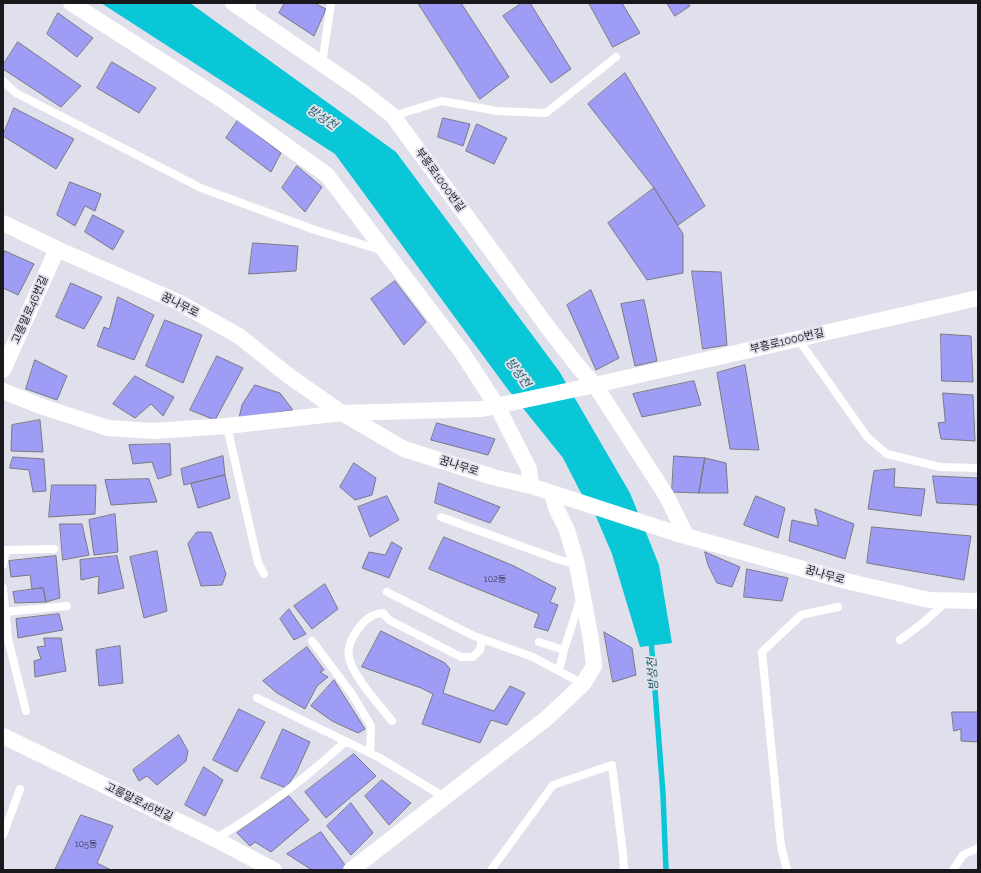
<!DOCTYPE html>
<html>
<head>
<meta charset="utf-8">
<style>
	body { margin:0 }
	#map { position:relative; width:981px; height:873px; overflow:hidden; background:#e0e0ec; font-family:Raleway,sans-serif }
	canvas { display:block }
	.frame { position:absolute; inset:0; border:4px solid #19191d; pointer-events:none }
</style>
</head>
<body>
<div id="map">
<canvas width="981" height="873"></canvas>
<div class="frame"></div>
</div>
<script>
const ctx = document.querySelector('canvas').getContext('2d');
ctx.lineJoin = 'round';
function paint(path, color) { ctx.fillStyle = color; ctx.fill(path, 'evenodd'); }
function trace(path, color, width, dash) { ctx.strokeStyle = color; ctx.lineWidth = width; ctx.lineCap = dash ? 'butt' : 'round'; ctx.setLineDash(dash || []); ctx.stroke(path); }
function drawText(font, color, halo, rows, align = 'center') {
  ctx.font = font + ' Raleway,"Noto Sans KR",sans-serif'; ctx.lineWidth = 4; ctx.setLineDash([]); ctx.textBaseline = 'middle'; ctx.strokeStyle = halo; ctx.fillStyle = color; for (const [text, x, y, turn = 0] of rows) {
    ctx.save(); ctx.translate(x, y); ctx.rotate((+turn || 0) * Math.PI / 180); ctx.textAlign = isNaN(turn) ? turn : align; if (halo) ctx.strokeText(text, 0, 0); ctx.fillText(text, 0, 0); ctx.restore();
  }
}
paint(new Path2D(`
	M101,3H190L396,152L559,371L630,493L659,565L672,643L640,647L612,554L595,514L582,495L563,458L506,387L335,154Z`), '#09c7d7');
trace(new Path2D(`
	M651,639L663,794L666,870`), '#09c7d7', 5.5);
const building = new Path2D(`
	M285,3H314L326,9L314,36L279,13Z
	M418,3H461L509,77L480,99Z
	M522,3H530L571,69L551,83L503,16Z
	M589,3H622L640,33L613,47Z
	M667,3H688L690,6L675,16Z
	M58,13L93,38L77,57L47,34Z
	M18,42L81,86L61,107L3,69V65Z
	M112,62L156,88L139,113L97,88Z
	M625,73L705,206L678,225L654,188L588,104Z
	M14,108L74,139L56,169L3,136Z
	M443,118L470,124L463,146L438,137Z
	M238,120L281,153L271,172L226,138Z
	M477,124L507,138L494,164L466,151Z
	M297,166L322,187L305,212L282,188Z
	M70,182L101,194L95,211L85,206L75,226L57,215Z
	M654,188L683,234V273L647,280L608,223Z
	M93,215L124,231L113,250L85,232Z
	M253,243L298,246L296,271L249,274Z
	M5,251L34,264L18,295L3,288V258Z
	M692,271L721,272L727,345L703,349Z
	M395,281L426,322L404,345L371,299Z
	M71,283L102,297L84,329L56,317Z
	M591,290L619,358L596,370L567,305Z
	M118,297L154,315L134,360L97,346L104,327L109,329Z
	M644,300L657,361L635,366L621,304Z
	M165,320L202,335L183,383L146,366Z
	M941,334L971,336L973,382L942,381Z
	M217,356L243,368L215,420L190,410Z
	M35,360L67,376L57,400L26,389Z
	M745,365L759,450L730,449L717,373Z
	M135,376L174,397L163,416L151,404L135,418L113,404Z
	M694,381L701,405L642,417L633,394Z
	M255,385L280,393L293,410L239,418L242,405Z
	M943,393L973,395L975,441L941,439L938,423L945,422Z
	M40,420L43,452L11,451L12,425Z
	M437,423L495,439L488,455L431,440Z
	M170,444L171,475L158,479L152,462L133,464L129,445Z
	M223,456L225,475L184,485L181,469Z
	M674,456L705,458L699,493L672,492Z
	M13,457L44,459L46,491L33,492L29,470L10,468Z
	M705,458L726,463L728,493H699Z
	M354,463L376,478L372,495L355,500L340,487Z
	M895,469L894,487L925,489L921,516L868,509L874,471Z
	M225,475L230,498L198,508L191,484Z
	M933,476L978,478V505L937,503Z
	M149,479L157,502L111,505L105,480Z
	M439,483L500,507L490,523L435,503Z
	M52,485H96L95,514L49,517Z
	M387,496L399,520L370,537L358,507Z
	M756,496L785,508L778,538L744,525Z
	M815,509L854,524L845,559L789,541L792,520L818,526Z
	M115,514L118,552L94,555L89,520Z
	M60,524H82L89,555L63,560Z
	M872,527L971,536L964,580L867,563Z
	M197,532H211L226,574L222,585L201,586L188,544Z
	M444,537L514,566L556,588L550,602L558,605L548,631L534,627L539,614L429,569Z
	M392,542L402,548L389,578L362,568L369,552L385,555Z
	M157,551L167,611L144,618L130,557Z
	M705,552L740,567L732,587L717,583L708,565Z
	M56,556L60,598L46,602L43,588L32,589L30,575L11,577L9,561Z
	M117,556L124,588L98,594L99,576L81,580L80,560Z
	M747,569L788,578L782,601L744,597Z
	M325,584L338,609L312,629L294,606Z
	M43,588L46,602L15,603L13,592Z
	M289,609L306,634L294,640L280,619Z
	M59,614L63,630L18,638L16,619Z
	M381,631L445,663L450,669L443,693L494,711L510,686L525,693L507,725L491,720L480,743L422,724L433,694L421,688L362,667Z
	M604,632L632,648L636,675L613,682Z
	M44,638H61L66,671L35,677L34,661L41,659L37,647L45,646Z
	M120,646L123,683L99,686L96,650Z
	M307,647L324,670L320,672L328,677L317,686L305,709L277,693L263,681Z
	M334,680L365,729L358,733L332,721L311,706Z
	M239,709L265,722L237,772L213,760Z
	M952,712H978V742L961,741V729L954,731Z
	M283,729L310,742L296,773L286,788L261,778Z
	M179,735L188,751L186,761L157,785L147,776L139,781L133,770Z
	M354,754L376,776L326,818L305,792Z
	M204,767L223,780L205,816L185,805Z
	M382,780L411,803L389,825L365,796Z
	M289,796L309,820L271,852L255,842L250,846L237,833Z
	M351,803L373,833L351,855L327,826Z
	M81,815L113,826L97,863L111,870H55Z
	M321,832L348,869L347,870H312L287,854Z`);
paint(building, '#9e9cf5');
trace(building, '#787983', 1);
trace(new Path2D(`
	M248,13L253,3
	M322,64L331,3
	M3,81L16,93L201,188L315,230L381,250
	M393,116L442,101L497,111L546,113L616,57
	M798,339L868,438L887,454L940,467L978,468
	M227,426L258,563L264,574
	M441,517L557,559L577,565
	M3,565L6,550L54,549
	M3,588L8,639L26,711
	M387,592L474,636L533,657L583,684
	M5,612L67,606
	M900,640L924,622L947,601
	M312,641L352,694L371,726L370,753
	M539,642L564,650
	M559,671L564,650L581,597
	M257,698L380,758L444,797
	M392,721C380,706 352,675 349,657C347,647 352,637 358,629C365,620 371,614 383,613L389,620L461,657H473L480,650L482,639
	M3,835L20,789
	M215,839C263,811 306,778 346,741
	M491,870L553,785L612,765L623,854L624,870
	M787,870L781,846L762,652L801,615L838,607
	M953,870L963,855L978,848`), '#fff', 8);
trace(new Path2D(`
	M71,3L224,101L327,175L461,351L497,406L529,469L531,486
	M233,3L360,90L393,116L549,329L581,370L595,385L666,495L686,535
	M3,223L57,249L178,302L239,336L289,376L342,413L404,449L493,477L531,486L675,533L846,581L929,600L978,601
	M3,370L57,249
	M3,391L43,407L108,428L153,431L227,426L342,413L482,409L595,385L978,298
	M3,736L215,839L274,870
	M351,870L547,718L583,684L594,666L591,640L577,565L567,530L556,508L552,493`), '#fff', 16);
drawText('9px', '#3a3a53', null, [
	["102동",495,579],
	["105동",86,844]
]);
drawText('11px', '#19191d', '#e0e0ec', [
	["부흥로1000번길",440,180,54],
	["꿈나무로",180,305,27],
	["고릉말로46번길",30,310,-66],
	["부흥로1000번길",787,341,-13],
	["꿈나무로",459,466,18],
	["꿈나무로",825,575,16],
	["고릉말로46번길",139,802,26]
]);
drawText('italic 12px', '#1f5e64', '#e0e0ec', [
	["방성천",322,118,34],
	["방성천",518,373,54],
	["방성천",653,674,-94]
]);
</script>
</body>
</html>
